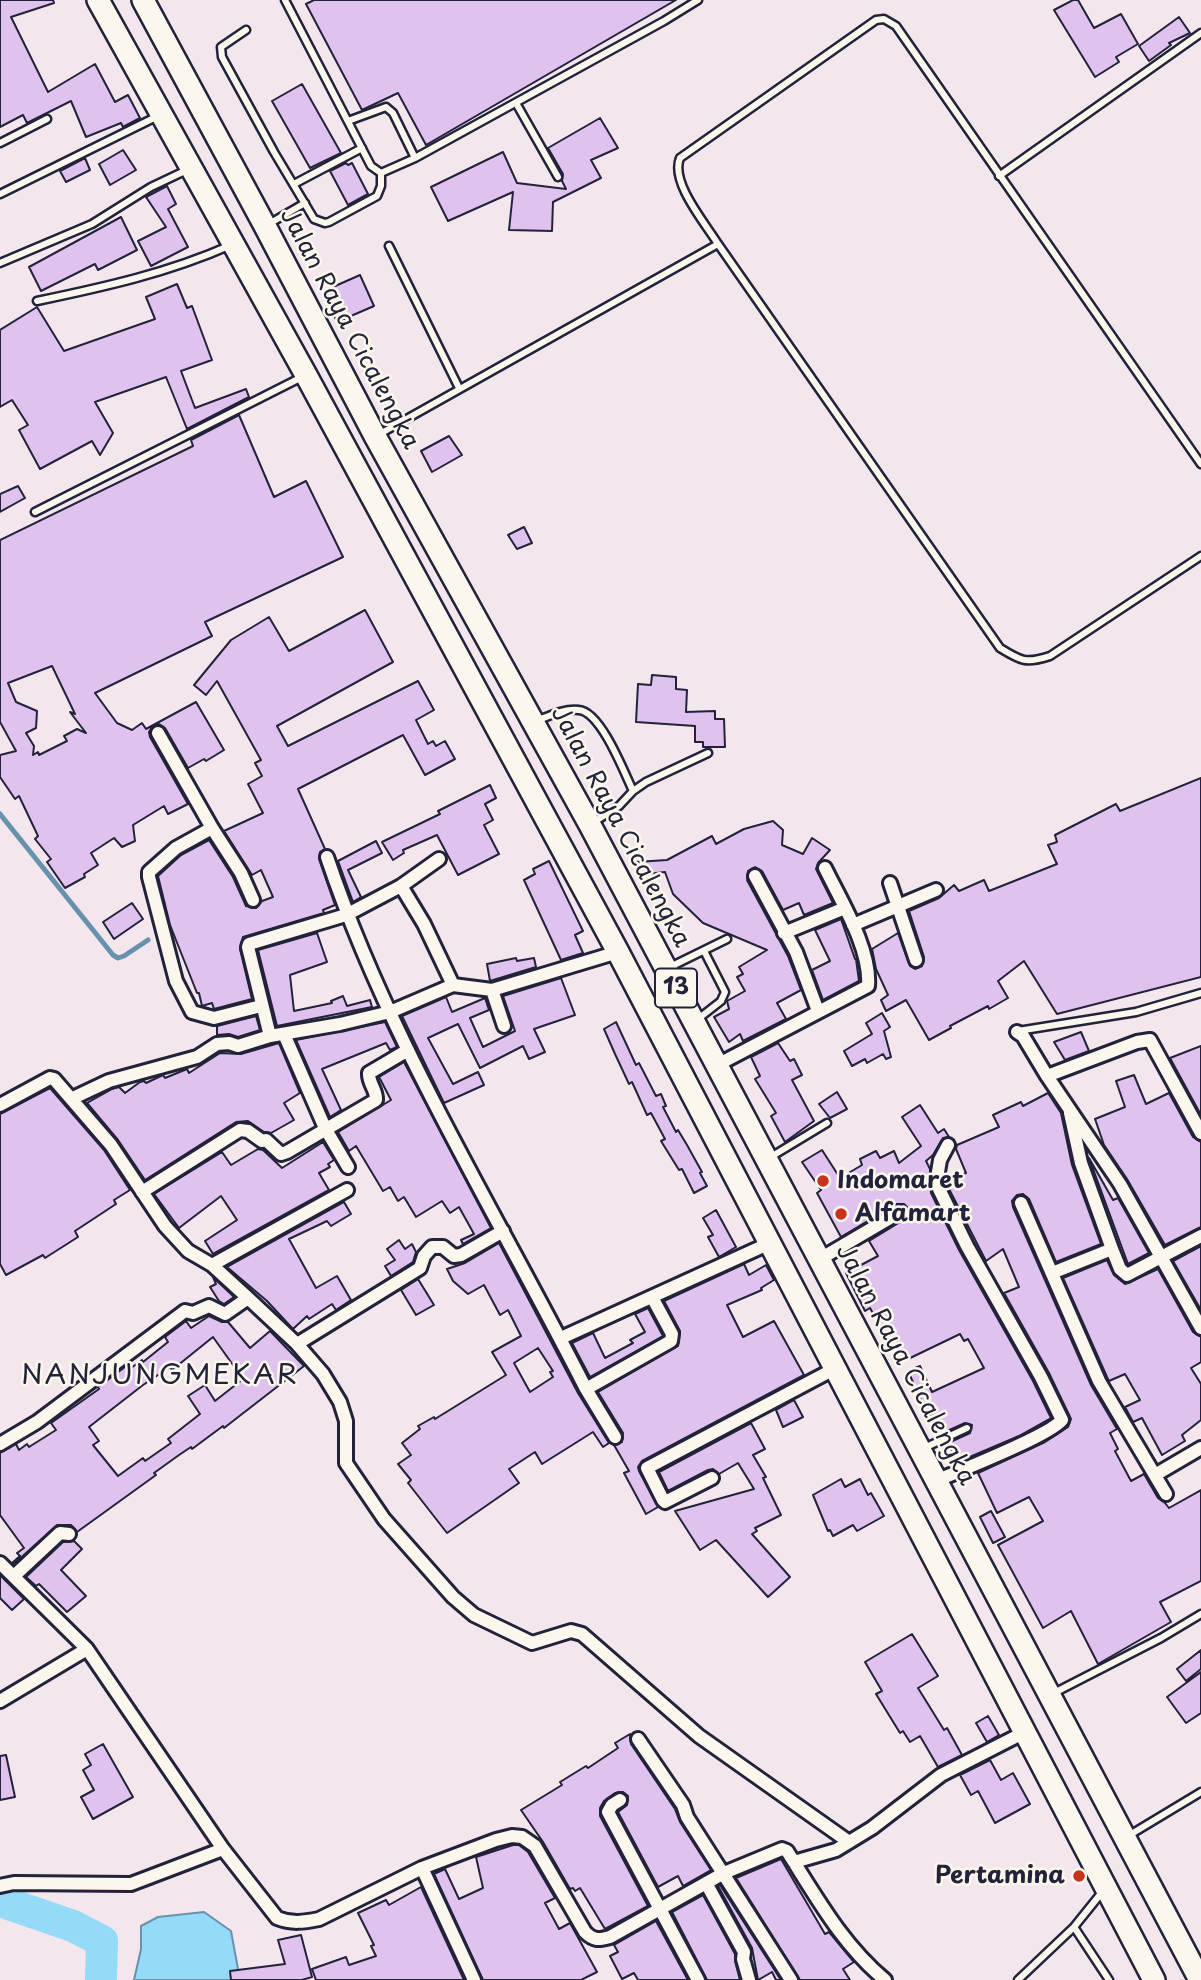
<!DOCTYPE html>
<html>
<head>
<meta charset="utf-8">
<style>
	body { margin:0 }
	canvas { display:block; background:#f3e7ed }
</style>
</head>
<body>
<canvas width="1201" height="1980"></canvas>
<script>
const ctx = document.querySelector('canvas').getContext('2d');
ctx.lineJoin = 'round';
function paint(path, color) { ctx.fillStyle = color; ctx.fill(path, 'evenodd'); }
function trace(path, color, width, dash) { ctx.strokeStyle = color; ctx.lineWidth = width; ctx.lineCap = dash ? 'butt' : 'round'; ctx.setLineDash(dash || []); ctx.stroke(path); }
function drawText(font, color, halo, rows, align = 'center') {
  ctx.font = font + ' "Playpen Sans",sans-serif'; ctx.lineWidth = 5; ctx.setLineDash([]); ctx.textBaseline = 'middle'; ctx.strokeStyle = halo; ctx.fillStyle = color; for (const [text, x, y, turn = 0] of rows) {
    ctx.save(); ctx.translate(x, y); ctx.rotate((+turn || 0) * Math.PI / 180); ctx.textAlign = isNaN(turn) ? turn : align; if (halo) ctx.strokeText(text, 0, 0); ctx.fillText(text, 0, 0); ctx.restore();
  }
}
const water = new Path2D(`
	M204,1912L231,1931L240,1980H134L141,1949V1926L158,1917Z`);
paint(water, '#95dbf7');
trace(water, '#6791ac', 2);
trace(new Path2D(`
	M0,814L113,955L118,958L124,956L148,940`), '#6791ac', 5);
trace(new Path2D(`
	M0,1901L73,1926L102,1941L101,1980`), '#95dbf7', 32);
const building = new Path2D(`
	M0,0H53L54,3L11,17L48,92L95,64L115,102L128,95L140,118L123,127L121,123L86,137L71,101L27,123L23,115L0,127Z
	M314,0H676L426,145L398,93L362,110L306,4Z
	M1073,0H1078L1094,28L1121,14L1138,44L1116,57L1119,62L1095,77L1054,10Z
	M1179,17L1190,33L1169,43L1171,45L1149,61L1139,46Z
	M302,84L341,153L310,168L272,101Z
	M600,118L618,148L591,160L601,178L553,202L552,231L509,230L513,192L448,221L431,187L503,152L517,183L566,189L562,181L563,174L548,148Z
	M123,150L136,170L110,185L99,164Z
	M85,158L90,170L66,182L60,171Z
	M346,163L348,165L352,163L368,194L348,205L330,171Z
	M167,186L176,204L168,209L188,247L151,266L138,241L166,227L146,197Z
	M121,217L137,250L98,270L95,264L41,291L29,267Z
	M360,275L374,306L337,322L324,291Z
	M177,284L187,308L192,306L212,360L181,371L195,408L246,389L249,397L187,429L166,377L95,402L113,433L100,455L92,441L40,469L19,430L28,425L12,400L0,407V330L37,307L64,351L155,319L146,297Z
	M239,415L274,497L306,481L343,557L205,622L212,636L95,693L117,723L132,730L142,723L146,729L196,702L224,750L206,761L204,759L188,768L165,728L159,724L153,726L149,732L150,737L188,804L168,814L164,806L133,825L135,841L122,847L114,838L91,853L98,865L84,874L85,877L65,888L47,862L51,859L35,839L38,836L19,796L15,799L0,777V755L16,751L0,722V540L193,446L191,440ZM52,666L75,714L70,712L86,733L77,729L64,736L67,741L39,755L38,752L33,755L34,746L26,733L36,728L37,711L16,702L8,683Z
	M449,436L462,455L432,472L421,451Z
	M18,486L25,498L0,512V494Z
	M524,527L532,543L517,549L508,535Z
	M365,610L393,662L277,726L288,746L418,681L434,710L416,720L428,744L433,741L436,746L445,741L455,759L425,775L403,735L298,789L325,849L320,852L319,859L335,905L323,910L324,913L243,937L240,949L252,999L214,1009L212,1003L202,1006L199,993H197L170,925L158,876L181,855L209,840L233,877L246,906L256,908L262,901L273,897L261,870L252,875L224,831L263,813L248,784L262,776L255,763L261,760L217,681L206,695L194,685L231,640L269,617L289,651Z
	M652,675L676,677V689L687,690L686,712L715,711V719H724L725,747H703V742H695V726L636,722L638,684L651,685Z
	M1201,778V977L1057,1014L1024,961L998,981L1008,998L989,1009L988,1006L950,1026L951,1028L929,1040L906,1000L886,1011L881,1000L888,995L876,969L872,949L898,933L910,966L915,969L922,966L924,957L909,911L939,898L954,885L959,891L984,880L989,891L1057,864L1048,845L1057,842L1055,835L1116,804L1120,811Z
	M490,785L496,798L485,804L493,820L484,825L499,854L458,875L437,835L403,850L404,853L393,860L382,842L440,814L438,811Z
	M773,821L783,830L782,845L803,854L812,838L830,850L818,863L816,869L833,903L804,915L799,903L783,910L762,871L755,867L748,871L747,880L788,956L801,990L777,1003L786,1019L743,1041L740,1034L729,1042L714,1017L729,1009L727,1001L745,991L737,977L743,974L739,967L767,950L703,923L673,894L665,872L639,875L636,862L667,860L712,836L716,844L744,829Z
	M376,841L382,853L348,870L361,897L353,902L338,861Z
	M549,861L583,931L575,935L583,953L561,960L524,880L535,874L533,869Z
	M132,903L143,919L114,939L103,922Z
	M841,919L855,959H856L859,981L823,1000L812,970L830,961L815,930Z
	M317,933L327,962L290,975L294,1011L332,1003L331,1001L343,996L347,1006L370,1000L372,1007L277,1026L258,950Z
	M516,958L517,961L534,958L536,967L490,981L487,964Z
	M561,978L575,1015L534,1029L545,1052L529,1059L523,1046L480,1068L458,1024L428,1038L453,1084L478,1072L484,1085L444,1103L402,1016L446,997L452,1012L485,998L489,1010L470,1018L483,1047L515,1031L503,996Z
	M882,1013L890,1027L884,1031L891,1057L886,1059L883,1054L867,1063L865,1059L852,1066L844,1051L872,1034L866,1023Z
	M256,1016L260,1030L238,1037L229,1034L217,1035V1026Z
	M385,1022L397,1047L390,1050L386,1043L322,1069L341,1110L330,1117L296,1040Z
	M616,1022L636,1065L639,1063L656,1096L661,1094L666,1106L663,1107L676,1132L678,1130L687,1145L702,1172L700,1173L707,1186L694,1193L682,1169L679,1170L661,1141L665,1139L651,1113L647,1115L632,1082L629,1084L615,1054L604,1029Z
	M1081,1032L1089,1051L1065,1060L1054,1042Z
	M279,1043L300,1093L284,1103L294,1120L271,1133L264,1132L248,1121L236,1122L145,1180L118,1140L87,1103L112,1089L119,1087L125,1093L140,1082L144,1081L146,1083L163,1075L165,1078L187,1069L189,1073L220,1053L241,1054Z
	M778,1043L790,1061L794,1059L802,1075L792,1080L814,1121L785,1142L771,1116L776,1113L755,1079L760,1076L751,1057Z
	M1201,1046V1115L1170,1058Z
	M404,1062L491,1228L463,1244L461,1240L474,1234L459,1207L450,1213L442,1201L416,1217L404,1197L398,1201L390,1187L383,1191L356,1146L349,1151L338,1132L391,1100L379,1077Z
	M1134,1075L1146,1104L1169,1093L1193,1137L1201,1142V1227L1165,1245L1127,1179L1104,1145L1095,1119L1125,1107L1116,1081Z
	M50,1088L104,1150L130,1190L114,1200L116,1204L75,1231L78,1237L45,1258L43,1255L6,1275L0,1264V1114Z
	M837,1092L847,1109L830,1118L819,1104Z
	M1048,1093L1061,1113L1072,1165L1101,1244L1056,1262L1029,1199L1023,1194L1017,1195L1012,1201L1013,1207L1091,1385L1117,1429L1110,1433L1118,1449L1115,1451L1131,1481L1144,1474L1158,1498L1165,1503L1169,1508L1201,1490V1581L1160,1602L1171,1622L1098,1664L1071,1611L1043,1628L998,1545L1043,1521L1029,1497L997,1513L978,1473L1045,1442L1068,1427L1071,1419L1049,1373L1004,1293L1019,1287L1003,1249L986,1261L948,1187L947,1181L966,1173L956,1149L957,1145L999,1127L993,1115L1021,1102L1023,1106Z
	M920,1105L938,1133L944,1129L949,1137L943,1138L933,1155L926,1161L930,1169L931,1193L959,1250L1033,1381L1051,1418L1019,1436L958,1462L948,1443L970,1433L972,1425L965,1423L945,1432L936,1412L928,1416L908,1371L920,1366L932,1392L984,1368L968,1339L964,1341L960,1334L906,1360L892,1330L884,1334L870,1308L865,1311L846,1273L878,1256L869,1241L905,1219L909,1213L908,1208L904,1204H896L841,1237L817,1193L821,1190L802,1162L822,1150L840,1178L862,1165L860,1159L876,1151L880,1158L894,1151L899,1163L921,1146L902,1117Z
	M323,1142L334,1160L328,1164L330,1167L319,1173L329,1190L213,1254L205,1241L237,1220L221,1196L179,1228L154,1194L222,1152L231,1165L258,1149L263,1150L282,1168Z
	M1089,1158L1113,1200L1118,1198L1149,1253L1128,1264Z
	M344,1202L351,1214L331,1226L327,1221L289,1239L316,1288L337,1276L351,1300L336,1310L332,1304L309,1319L307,1316L293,1329L267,1301L227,1267Z
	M716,1210L736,1247L719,1257L708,1237L713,1235L703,1218Z
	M399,1240L405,1249L412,1244L416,1252L413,1262L391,1276L385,1266L395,1260L387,1249Z
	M499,1243L578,1393L609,1443L603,1447L593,1432L542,1464L535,1452L509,1469L519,1483L447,1533L408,1483L411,1480L398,1464L411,1455L402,1443L420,1429L418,1426L434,1417L435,1419L506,1375L492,1352L521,1336L508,1310L500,1315L484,1285L468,1294L453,1281L447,1269L465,1263ZM538,1348L553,1371L550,1372L553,1377L530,1392L514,1363Z
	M1201,1246V1310L1173,1261Z
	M1107,1260L1114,1275L1125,1284L1158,1269L1193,1332L1201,1337V1362L1191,1368L1201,1384V1420L1182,1435L1185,1441L1162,1455L1142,1418L1133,1422L1125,1407L1140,1400L1125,1374L1109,1381L1107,1377L1063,1278Z
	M744,1264L749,1275L766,1265L774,1280L761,1288L762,1290L727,1305L743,1337L774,1321L804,1375L642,1461L638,1467L639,1471L658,1507L646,1514L624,1473L629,1471L614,1445L622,1442L623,1433L598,1392L678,1346L680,1331L664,1301Z
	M213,1277L234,1297L224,1304L219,1301L210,1287L216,1284Z
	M418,1279L434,1305L416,1315L401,1290Z
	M648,1308L663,1336L590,1377L572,1343L593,1333L605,1358L633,1343L630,1340L645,1332L635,1314Z
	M209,1316L222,1322H228L250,1348L270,1331L304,1366L224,1428L223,1426L192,1449L191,1447L179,1455L154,1473L156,1475L77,1532L71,1525H57L14,1564L12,1563L20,1556L17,1553L24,1548L0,1515V1453L16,1444L19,1450L27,1444L29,1447L56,1430L51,1423L99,1389L98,1387L129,1364L131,1368L142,1360L143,1362L168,1342L165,1337L186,1321L191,1328ZM213,1337L243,1379L215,1401L205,1385L188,1396L200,1414L168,1439L171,1443L145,1461L143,1458L118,1476L93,1445L99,1441L89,1427L143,1385L170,1367L172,1370Z
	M794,1400L803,1417L783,1427L776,1410Z
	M751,1423L765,1449L753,1455L766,1477L763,1478L781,1515L755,1528L757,1531L752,1534L790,1577L768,1597L716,1540L700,1550L675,1511L754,1489L738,1463L719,1474L713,1469L708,1470L668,1491L659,1472Z
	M841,1479L845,1487L860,1479L868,1495L871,1493L884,1516L857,1531L853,1525L833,1536L830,1530L828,1531L813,1495Z
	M991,1511L1005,1537L993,1543L980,1517Z
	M74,1541L82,1549L61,1570L86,1596L67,1612L39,1584L36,1586L26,1577L63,1542Z
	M0,1575L24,1599L12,1610L0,1598Z
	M912,1634L938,1676L918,1688L944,1730L947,1728L962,1755L938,1767L920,1736L910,1742L903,1731L900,1733L876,1694L882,1691L865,1662Z
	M1201,1650V1669L1186,1681L1177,1669Z
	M1201,1672V1713L1186,1723L1167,1697Z
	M988,1716L999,1735L987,1742L976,1723Z
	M630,1734L631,1744L675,1809L680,1822L711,1870L683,1886L678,1876L658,1887L618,1812L627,1805L628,1796L623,1792L615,1793L604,1801L600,1808V1816L648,1906L605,1929L580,1888L575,1891L573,1888L570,1889L543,1842L521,1810L562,1785L560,1782L586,1766L588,1768L618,1748L615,1743Z
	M103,1744L133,1797L93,1819L81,1797L94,1790L83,1770L91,1765L85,1754Z
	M6,1755L15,1797L0,1800V1756Z
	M990,1760L1001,1780L1013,1773L1030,1804L995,1823L978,1791L971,1795L960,1775Z
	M513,1845H519L528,1852L555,1898L545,1903L559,1929L570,1923L597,1972L581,1980H483L434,1874L445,1869L459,1899L483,1888L476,1857Z
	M781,1859L825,1934L829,1932L854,1962L843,1969L850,1980H800L736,1878Z
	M720,1885L781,1980H776L772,1972L758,1980L752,1948L718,1886Z
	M421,1887L464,1980H316L312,1969L346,1957L349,1965L376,1956L371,1946L374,1945L358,1913L386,1900L389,1905Z
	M703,1895L735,1954V1961L740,1980H707L672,1912Z
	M656,1921L688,1980H638L634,1973L622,1979L610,1956L618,1952L614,1945Z
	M301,1935L312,1977L302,1980H231L230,1971L285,1964L278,1940Z`);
paint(building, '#e0c2ef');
trace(building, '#22223b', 2);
const service = new Path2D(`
	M285,0L371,166L381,173L415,158L664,21L698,0
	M246,30L221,47L222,57L274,152L314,219L325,223L329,222L377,196L381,186V173
	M516,103L558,177
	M348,121L386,107L393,113L415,158
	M0,143L47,119
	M999,176L1201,33
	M294,184L362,148
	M0,194L160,115
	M267,225L305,203
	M389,246L459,388
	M0,263L92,224L151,187L189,169
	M37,301C104,287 168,273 231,245
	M378,435L718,244
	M1201,464L896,26L884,19L876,20L680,158C670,182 705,223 718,244L1000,648C1021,661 1026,664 1050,656L1201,556
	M35,512L302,377
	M536,721C549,716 565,708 579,710C601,712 624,772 633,791
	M594,822L619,806L633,791L646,782L708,753
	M670,967L727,939
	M698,1019L721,1001L725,992L704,951
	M1018,1031L1136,1012L1201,993
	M769,1158L827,1123
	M922,1449L967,1428
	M1052,1694L1161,1638L1201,1614
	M1128,1836L1201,1792
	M1074,1927L1109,1980
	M1018,1980L1074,1927L1103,1891`);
const minor = new Path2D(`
	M158,733L212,828L241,873L253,900
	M212,828L176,848L149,872V877L176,981L192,1012L214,1018L261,1006
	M327,857C390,1044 497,1213 586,1389L615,1437
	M439,859L401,886L424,924L453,985
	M755,876L796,952L818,1011
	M890,883L916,960
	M853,925L936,890
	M784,933L845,908
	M492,990L504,1026
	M1017,1032L1023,1036L1047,1076L1137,1042L1150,1040L1201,1133
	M284,1034L325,1128L348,1167
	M270,1036L248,947L249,944L346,915L401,886
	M717,1065L868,986C871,949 841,901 825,868
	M1047,1076L1120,1184L1201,1328
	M73,1098L109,1081L197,1057L217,1044L229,1043L238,1046L270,1036L340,1024L390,1012L453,985L492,990L618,952
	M0,1105L50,1078L54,1079L111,1145L165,1226L188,1251L212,1265L248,1298L297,1344L323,1374L340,1402L346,1421V1463L384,1519L453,1597L474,1615L532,1643L571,1631L582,1634L699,1736L849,1842
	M1070,1113L1081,1163L1112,1249
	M142,1192L240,1130L248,1131L262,1141L266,1140L281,1154L287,1152L376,1100C377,1090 368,1083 369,1073L408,1050
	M1021,1203L1099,1381L1166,1494
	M820,1259L900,1212
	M212,1265L347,1190
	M1052,1273L1112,1249L1120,1269L1127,1275L1201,1236
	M561,1338L770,1243
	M297,1344L420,1268L424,1256L432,1247H443L454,1256L461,1255L503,1231
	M586,1389L671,1341L672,1334L652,1297
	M0,1444L37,1422L185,1311L193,1313L209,1306L225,1314L248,1298
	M1155,1475L1201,1448
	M712,1478L665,1502L663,1500L647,1468L836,1368
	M936,1481C961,1470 1049,1436 1062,1420L1041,1377L967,1246L939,1189L938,1172L940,1160L948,1145
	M0,1563L87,1649L223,1849L277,1918C292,1924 304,1922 319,1919L422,1868L496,1840L512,1836L522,1837L535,1846L585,1932C594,1941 599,1940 610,1937L724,1873L782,1849L787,1851C817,1898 842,1944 885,1980
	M14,1576L60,1533L69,1534
	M0,1701L87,1649
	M638,1739L683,1805L687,1817L791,1980
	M620,1800L612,1805L608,1812L698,1980
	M794,1862L836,1850L872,1828L941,1775L1025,1732
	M422,1868L474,1980
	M706,1883L744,1952L743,1959L749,1980
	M0,1886L14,1883L131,1884L223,1849`);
const trunk = new Path2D(`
	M98,0L306,375L618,952L1154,1980
	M143,0L265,226L375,436L590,825L1200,1980`);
trace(service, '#22223b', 11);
trace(minor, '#22223b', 18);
trace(trunk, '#22223b', 26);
trace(service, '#fbf7ec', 6);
trace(minor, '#fbf7ec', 12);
trace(trunk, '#fbf7ec', 21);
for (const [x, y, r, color] of [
	[823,1181,7,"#c8321e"],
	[841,1214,7,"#c8321e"],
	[1079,1876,7,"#c8321e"]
]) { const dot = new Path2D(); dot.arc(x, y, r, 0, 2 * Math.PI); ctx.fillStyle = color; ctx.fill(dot); trace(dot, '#fbf7ec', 2.5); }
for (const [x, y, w] of [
	[676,988,42]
]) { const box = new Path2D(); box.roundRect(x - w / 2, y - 19.5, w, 39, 5); ctx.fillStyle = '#fbf7ec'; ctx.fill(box); trace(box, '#22223b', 2); }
drawText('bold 23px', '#22223b', null, [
	["13",676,988]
]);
drawText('24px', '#22223b', '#fbf7ec', [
	["Jalan Raya Cicalengka",349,329,62],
	["Jalan Raya Cicalengka",620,827,62],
	["Jalan Raya Cicalengka",905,1365,62]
]);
drawText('bold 24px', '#22223b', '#fbf7ec', [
	["Indomaret",837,1181],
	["Alfamart",855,1214],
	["Pertamina",1065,1876,"right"]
], 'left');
ctx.letterSpacing = '2px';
drawText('28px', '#22223b', '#fbf7ec', [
	["NANJUNGMEKAR",160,1376]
]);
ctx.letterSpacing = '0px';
</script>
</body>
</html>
